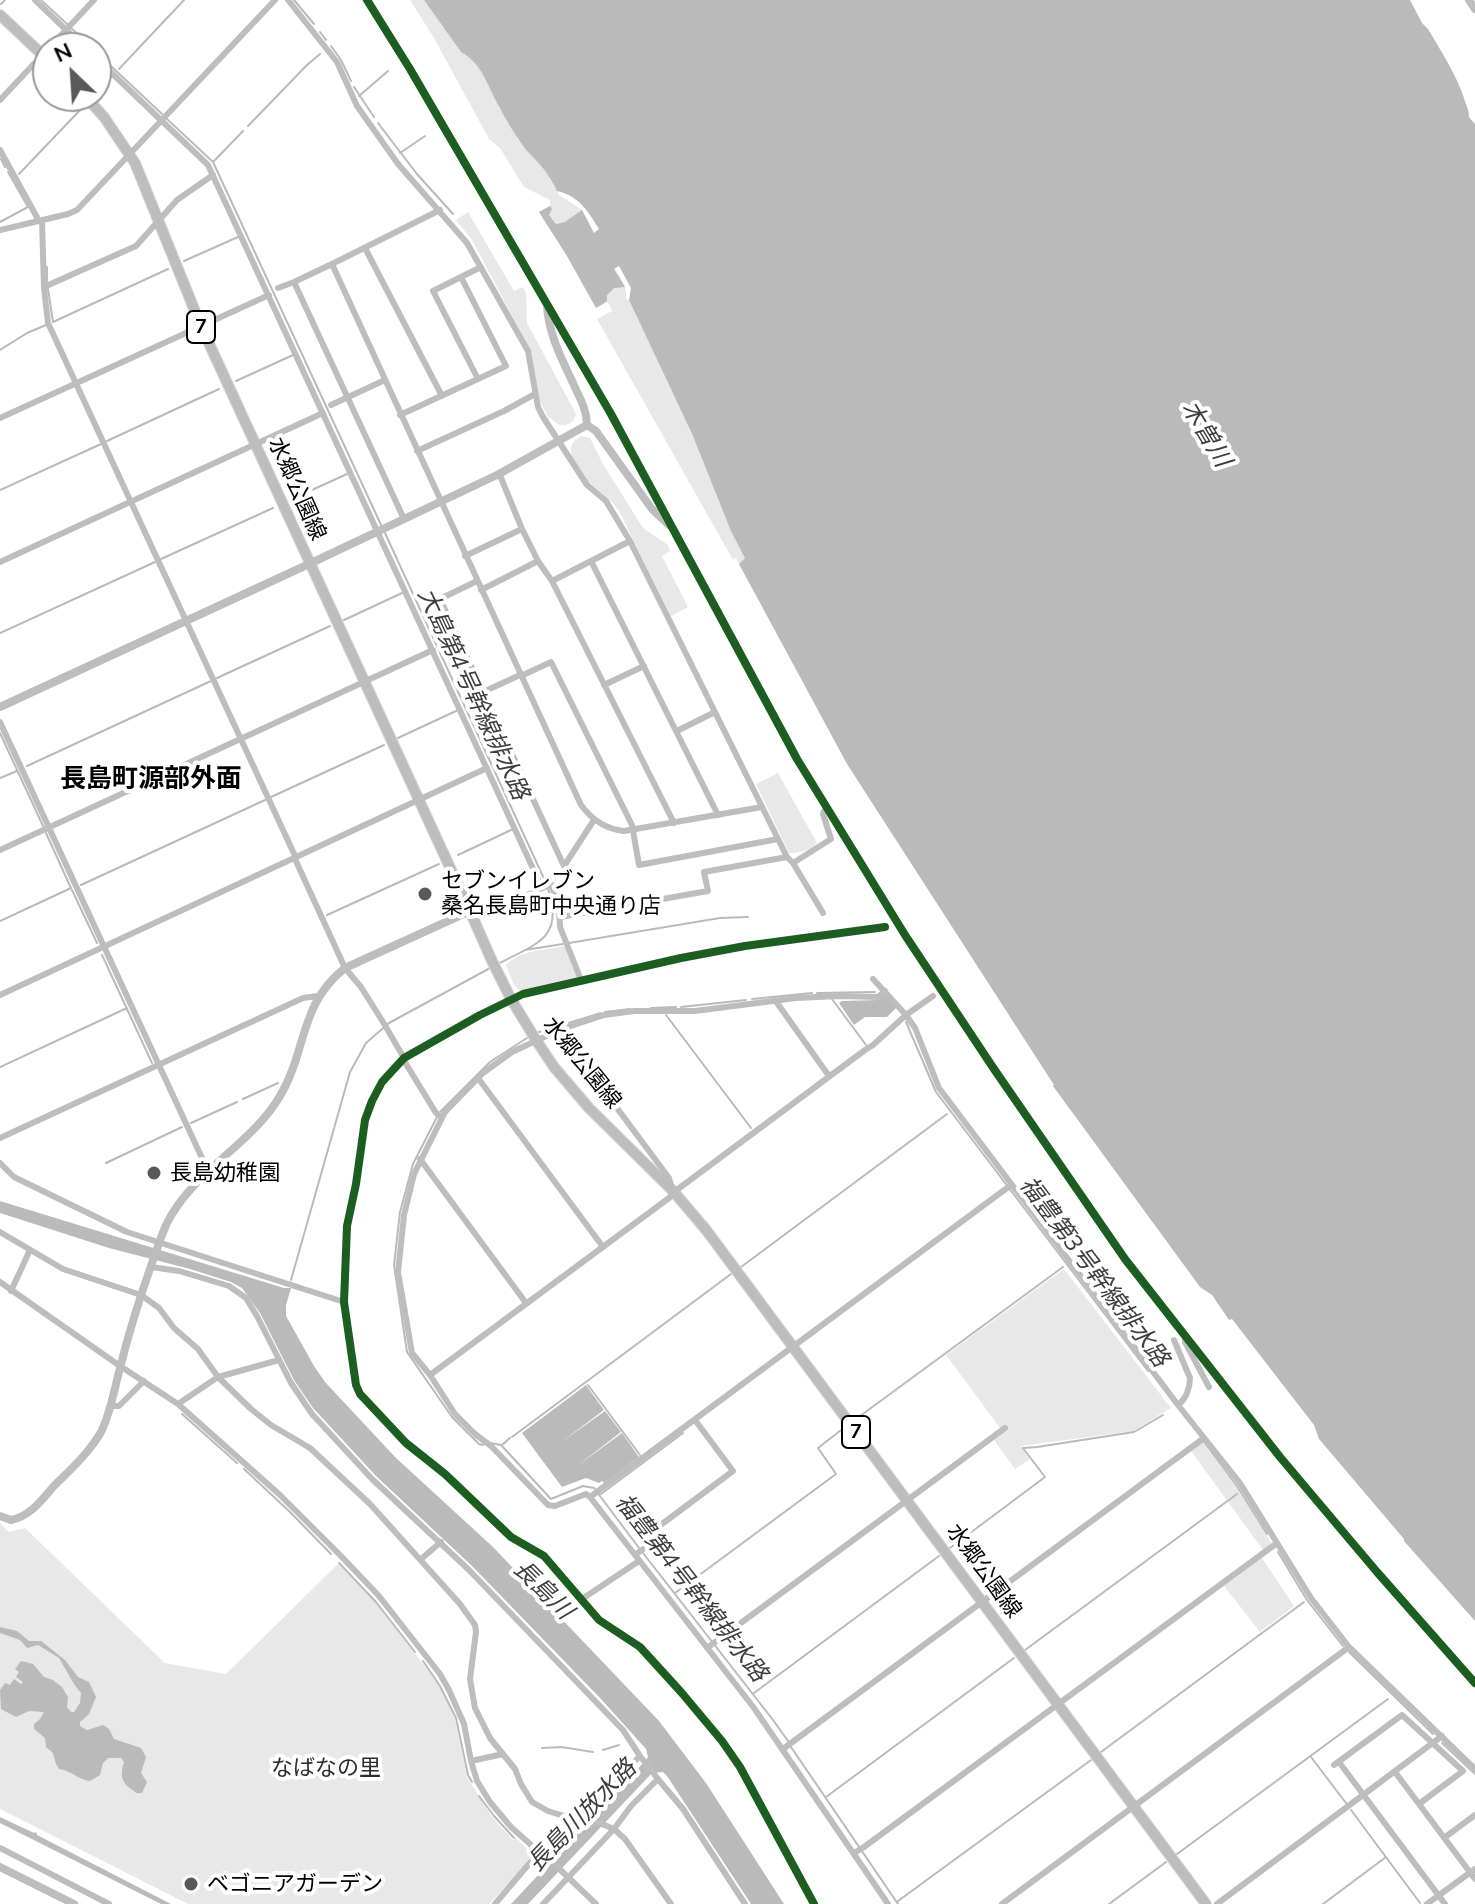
<!DOCTYPE html>
<html>
<head>
<meta charset="utf-8">
<style>
	body { margin:0 }
	#map { position:relative; width:1475px; height:1904px; overflow:hidden; background:#fff; font-family:Mulish,sans-serif }
	canvas { display:block }
	.north { position:absolute; left:32px; top:32px; width:80px; height:80px; box-sizing:border-box; background:#fff; border:2px solid #999; border-radius:50%; rotate:335deg; font-size:22px; font-weight:700; line-height:32px; text-align:center; color:#000 }
	.north::after { content:''; display:block; margin:auto; width:28px; height:36px; background:#595959; clip-path:polygon(50% 0,100% 100%,50% 72%,0 100%) }
</style>
</head>
<body>
<div id="map">
<canvas width="1475" height="1904"></canvas>
<div class="north">N</div>
</div>
<script>
const ctx = document.querySelector('canvas').getContext('2d');
ctx.lineJoin = 'round';
function paint(path, color) { ctx.fillStyle = color; ctx.fill(path, 'evenodd'); }
function trace(path, color, width, dash) { ctx.strokeStyle = color; ctx.lineWidth = width; ctx.lineCap = dash ? 'butt' : 'round'; ctx.setLineDash(dash || []); ctx.stroke(path); }
function drawText(font, color, halo, rows, align = 'center') {
  ctx.font = font + ' Mulish,"Noto Sans JP",sans-serif'; ctx.lineWidth = 8; ctx.setLineDash([]); ctx.textBaseline = 'middle'; ctx.strokeStyle = halo; ctx.fillStyle = color; for (const [text, x, y, turn = 0] of rows) {
    ctx.save(); ctx.translate(x, y); ctx.rotate((+turn || 0) * Math.PI / 180); ctx.textAlign = isNaN(turn) ? turn : align; if (halo) ctx.strokeText(text, 0, 0); ctx.fillText(text, 0, 0); ctx.restore();
  }
}
paint(new Path2D(`
	M410,0H424L461,52L470,57L479,69L489,83L500,109L528,151L553,181L559,195L582,210C584,218 585,227 588,234C598,252 630,278 626,299L629,300L693,436L759,551L748,580L736,558L733,560L597,319L612,311L608,302L596,308L567,256L539,212L550,206V200L524,187L500,148L489,139L434,38Z
	M468,212L514,291L523,287L526,293L527,323L576,414C573,427 559,429 551,418L549,419L540,401L531,352L472,240L456,220Z
	M581,436L590,438L603,464L643,528L668,545L670,551L662,556L688,607L671,616L619,511L613,503L583,477L570,458L572,456C569,446 572,441 581,436Z
	M778,773L817,843C808,851 801,853 789,853L756,784Z
	M564,946L577,976L575,979L520,991L514,985L506,965C520,950 545,950 564,946Z
	M1064,1269L1171,1408L1133,1431L1021,1446L1030,1459L1015,1469L994,1440L1009,1429L1005,1425L1000,1428L946,1355Z
	M1202,1442L1236,1486L1272,1544L1263,1550L1191,1451Z
	M0,1523L9,1532L25,1528L165,1663L226,1674L338,1564L376,1603L440,1686L455,1719L467,1777L492,1817L513,1840L516,1838C522,1844 529,1848 529,1858L517,1875L489,1904H188L0,1809Z
	M1262,1558L1294,1606L1260,1632L1224,1586Z`), '#e8e8e8');
paint(new Path2D(`
	M424,0H1410L1422,23L1428,29C1441,51 1456,74 1464,98C1466,106 1469,109 1469,117L1475,124V1621L1404,1541V1539L1319,1439L1314,1425L1232,1319L1229,1320L1212,1295L1200,1287L1053,1086L1054,1085L847,764L739,564L745,558L731,531L693,436L629,300L631,288L619,266L614,269L625,287L614,288L607,295V301L596,308L567,256L539,212L550,206L552,209L549,215L556,224L565,222L582,210L594,233L599,229C588,211 579,196 557,191C550,175 539,163 527,151C520,142 505,119 500,108C488,88 483,64 461,52Z
	M884,995L896,1008L887,1017H865L854,1025L839,1003L842,1001L878,1000Z
	M0,1201L284,1288H291L286,1305V1316L314,1366L325,1382L396,1458L493,1547L659,1721L706,1783L784,1904H751L667,1776L663,1772L652,1773L528,1904H511L646,1760L648,1757L646,1749L601,1699L472,1566L376,1476L313,1408L294,1380L260,1313L242,1288L231,1282L190,1269L109,1248L0,1213Z
	M586,1385L604,1410L560,1443L605,1411L621,1432L577,1466L622,1433L639,1457L604,1483L602,1481L599,1483L586,1478L562,1487L522,1433Z
	M0,1627L17,1631L29,1641H41L65,1660L78,1677L89,1682L96,1697L89,1714L80,1722V1726L87,1730L103,1725L109,1729L114,1739L141,1748L146,1757L141,1773L147,1782L142,1793C133,1793 139,1794 131,1789C121,1782 120,1775 124,1762L121,1758H108L103,1763L100,1775L90,1781C78,1780 71,1770 59,1769L56,1764L53,1753L46,1747L45,1738L34,1729V1724L40,1719L44,1712L29,1711L16,1717L1,1709L0,1690L5,1683L10,1685L14,1679L21,1684L23,1682L16,1677L19,1672L15,1669L21,1661L33,1664L44,1677L53,1680L62,1687L68,1697L67,1707L71,1712H74L80,1703L81,1693L74,1684L59,1658L38,1645L27,1648L20,1640L0,1633Z
	M0,1817L34,1833L36,1832L37,1835L171,1904H161L0,1823Z`), '#bababa');
trace(new Path2D(`
	M41,0L67,24
	M294,0L314,24
	M1,4L5,0
	M71,28L92,48
	M320,32L326,40
	M331,46L341,60L351,81
	M96,52L162,114
	M119,69L184,0
	M354,87L374,117
	M96,93L111,77
	M359,96L388,71
	M167,119L213,162L382,527
	M378,123L417,174L453,214
	M248,126L307,65L320,54
	M400,153L425,136
	M1,159L5,167
	M213,162L243,131
	M19,174L83,107
	M0,222L28,207L8,172
	M184,261L238,237
	M47,267V281
	M48,289L53,322L168,269
	M0,350L27,333L46,325
	M236,381L293,355
	M107,441L219,389
	M0,490L101,444
	M290,500L347,474
	M385,533L546,883
	M161,559L273,508
	M344,620L402,593
	M0,633L155,562
	M217,678L330,626
	M0,733L43,826
	M398,738L458,710
	M27,766L211,681
	M0,778L17,771
	M271,797L384,745
	M458,855L511,830
	M81,885L265,800
	M72,890L97,943
	M327,915L439,864
	M0,921L71,888L46,833
	M569,943L720,918L748,917
	M525,950L563,944
	M102,955L152,1063
	M498,964C535,944 565,939 548,889
	M817,993L875,992
	M752,999L812,993
	M832,999L866,1045
	M681,1007L746,1000
	M651,1008L676,1007
	M605,1012L630,1009
	M666,1015L751,1128
	M906,1022L936,1092L1148,1371
	M539,1032L601,1013
	M0,1067L127,1008
	M243,1099L278,1083
	M440,1112L490,1062L527,1038
	M437,1117L413,1164L400,1212L394,1265L407,1352L452,1417L479,1444L483,1445
	M191,1123L237,1102
	M106,1163L182,1127
	M741,1267L947,1114
	M291,1280L350,1072L366,1043L389,1023L492,967
	M588,1385L640,1455
	M182,1414L237,1463
	M856,1419L1063,1267
	M512,1437L731,1274
	M1204,1442L1237,1486L1267,1534
	M490,1443L501,1445L551,1499L583,1486L594,1488L639,1548
	M502,1445L510,1438
	M244,1469L290,1512L331,1554
	M601,1494L683,1433
	M950,1548L1045,1477L1023,1448L1037,1447L1134,1432L1163,1415
	M1278,1552L1307,1600L1343,1646
	M643,1553L773,1720L788,1741
	M339,1563L376,1602L415,1652
	M675,1593L836,1474L818,1448L845,1427
	M1025,1650L1237,1494
	M1349,1652L1433,1734
	M423,1661L440,1686L456,1718L468,1775L472,1782
	M754,1693L939,1556
	M1442,1743L1475,1774
	M791,1747L898,1904
	M542,1748L561,1747L593,1752
	M603,1750L619,1745
	M1101,1752L1304,1602
	M1311,1757L1346,1803
	M479,1796L494,1816L514,1838
	M826,1797L1014,1658
	M1351,1810L1420,1903
	M1177,1854L1388,1699
	M898,1901L1091,1760
	M1109,1904L1166,1862
	M1323,1904L1386,1857`), '#bababa', 2);
const primary = new Path2D(`
	M0,15L48,60
	M85,96L104,117L135,163L201,326L470,911L492,961L511,999L536,1040L554,1067L589,1108L674,1192L707,1231L1206,1904`);
trace(primary, '#dbdbdb', 12);
trace(new Path2D(`
	M35,0L85,48
	M288,0L337,62L357,106L398,164L467,243L528,351L538,407L543,417L587,485L606,501L630,541L787,857L793,863L831,839L823,814L826,807
	M49,48L94,0
	M96,58L208,165L542,888
	M0,100L48,49
	M0,150L39,221
	M42,220L44,288L48,323L296,858
	M0,230L68,214L77,210L275,0
	M365,248L442,396
	M332,264L581,805C592,820 605,829 624,831L762,807
	M294,282L404,519
	M44,287L136,246L177,200L213,175
	M278,288L294,282L332,264L440,210
	M478,379L433,291L481,267
	M331,405L385,380
	M400,415L506,366L461,277
	M0,418L269,295
	M417,451L504,411L535,394
	M499,473L522,529L538,561L552,581L674,823
	M465,556L522,529
	M591,561L718,815
	M0,562L323,413
	M477,581L440,599L564,866L594,820
	M552,581L630,541
	M481,590L538,561
	M521,676L551,662L632,825L639,865L778,839
	M604,685L644,666
	M483,692L520,675
	M0,722L208,1171
	M677,731L715,712
	M0,850L433,650
	M295,859L345,968L361,987L383,1022L404,1058
	M793,863L823,913
	M470,911L506,905L551,884L559,908L560,927L581,980
	M560,917L708,891L704,872L787,857
	M873,979L906,1015L915,1028L939,1088L1178,1405L1240,1483L1311,1598L1349,1647L1475,1769
	M885,991L878,997L839,996L796,998L695,1011H634L604,1015L559,1030L512,1052L483,1073L445,1112L414,1174L404,1215L398,1272L412,1353L430,1375L455,1414L475,1434L491,1446L548,1505L555,1506L586,1494L590,1497L754,1708L888,1904
	M0,995L487,768
	M775,1000L829,1076
	M559,1030L669,1178L672,1188
	M403,1059L436,1113L441,1117
	M478,1078L603,1247
	M0,1138L303,998L318,996
	M420,1159L526,1303
	M0,1163L14,1177L127,1232L344,1302
	M0,1232L63,1269L141,1295L159,1308L174,1328L198,1349L218,1377L251,1409L271,1425L310,1448L370,1504L460,1604L475,1625L476,1632L470,1679L475,1708L490,1738L515,1769L521,1784L532,1802L548,1811L564,1816L580,1815L614,1829L625,1839L671,1904
	M151,1267L179,1271L229,1286L246,1298L257,1316L291,1383L312,1414L372,1479L469,1570L623,1730L640,1756L658,1779L631,1806L614,1829L543,1904
	M0,1282L120,1366L178,1404L280,1495L340,1555L379,1596L440,1674L449,1690L464,1724L471,1761L477,1781L490,1802L511,1827L539,1852L549,1859L596,1904
	M11,1291L30,1250
	M1185,1336V1342L1209,1387
	M1174,1340L1190,1378C1190,1388 1186,1399 1178,1405
	M430,1375L669,1198L674,1192L865,1050L873,1045L906,1015L933,996
	M178,1404L218,1377L279,1360
	M111,1406H119L144,1381
	M590,1497L1011,1185
	M635,1555L646,1547L654,1530L733,1471L695,1420
	M421,1559L441,1542
	M582,1599L639,1561
	M707,1648L1005,1428
	M783,1749L1204,1438
	M471,1761L503,1754
	M1339,1762L1445,1904
	M1334,1765L1402,1715L1463,1771L1419,1804
	M1395,1772L1475,1879
	M658,1779L683,1809L745,1904
	M582,1815L640,1756
	M1444,1838L1475,1815
	M0,1848L109,1904
	M854,1853L864,1847L1277,1543
	M495,1904L539,1852
	M814,1904L740,1767L722,1741L681,1692L640,1647L599,1620L544,1556L511,1537L445,1474L406,1443L360,1394L356,1385L344,1302L347,1226L356,1184L365,1120L372,1101L382,1082L404,1058L480,1015L523,994L681,958L745,946L885,927
	M1002,1904L1349,1647
	M1217,1904L1442,1736
	M1427,1904L1475,1869`), '#bdbdbd', 6);
trace(new Path2D(`
	M367,0L410,69L611,414L797,759L905,935L994,1069L1125,1259L1280,1457L1377,1572L1475,1683
	M1469,0L1475,9
	M547,305C548,332 561,358 573,383C579,397 587,409 587,425L596,431L652,509L669,525
	M0,707L309,564L497,475L587,425
	M0,1516L11,1520C30,1516 41,1501 53,1487C70,1470 89,1453 101,1432C111,1412 114,1390 120,1368C129,1332 140,1297 152,1263C157,1249 161,1236 167,1223C194,1170 252,1144 280,1096C307,1051 299,1004 345,968L470,911
	M0,1867L74,1904`), '#bdbdbd', 8);
trace(primary, '#bdbdbd', 10);
trace(new Path2D(`
	M367,0L410,69L611,414L797,759L905,935L994,1069L1125,1259L1280,1457L1377,1572L1475,1683
	M814,1904L740,1767L722,1741L681,1692L640,1647L599,1620L544,1556L511,1537L445,1474L406,1443L360,1394L356,1385L344,1302L347,1226L356,1184L365,1120L372,1101L382,1082L404,1058L480,1015L523,994L681,958L745,946L885,927`), '#1b5e20', 8);
for (const [x, y, r, color] of [
	[425,894,8,"#595959"],
	[154,1173,8,"#595959"],
	[191,1884,8,"#595959"]
]) { const dot = new Path2D(); dot.arc(x, y, r, 0, 2 * Math.PI); ctx.fillStyle = color; ctx.fill(dot); trace(dot, '#fff', 3); }
for (const [x, y, w] of [
	[201,327,28],
	[856,1432,28]
]) { const box = new Path2D(); box.roundRect(x - w / 2, y - 16, w, 32, 6); ctx.fillStyle = '#fff'; ctx.fill(box); trace(box, '#000', 2); }
drawText('bold 20px', '#000', null, [
	["7",201,327],
	["7",856,1432]
]);
drawText('22px', '#000', '#fff', [
	["水郷公園線",297,489,66],
	["水郷公園線",582,1063,51],
	["水郷公園線",984,1571,54]
]);
drawText('22px', '#000', '#fff', [
	["セブンイレブン",441,881],
	["桑名長島町中央通り店",441,906],
	["長島幼稚園",170,1173],
	["ベゴニアガーデン",207,1884]
], 'left');
drawText('22px', '#2c2c2c', '#fff', [
	["なばなの里",326,1768]
]);
drawText('italic 24px', '#3d3d3d', '#fff', [
	["木曽川",1206,434,59],
	["大島第4号幹線排水路",473,694,65],
	["福豊第3号幹線排水路",1094,1272,53],
	["福豊第4号幹線排水路",691,1588,52],
	["長島川",543,1590,45],
	["長島川放水路",582,1816,-46]
]);
drawText('bold 26px', '#000', '#fff', [
	["長島町源部外面",151,779]
]);
</script>
</body>
</html>
